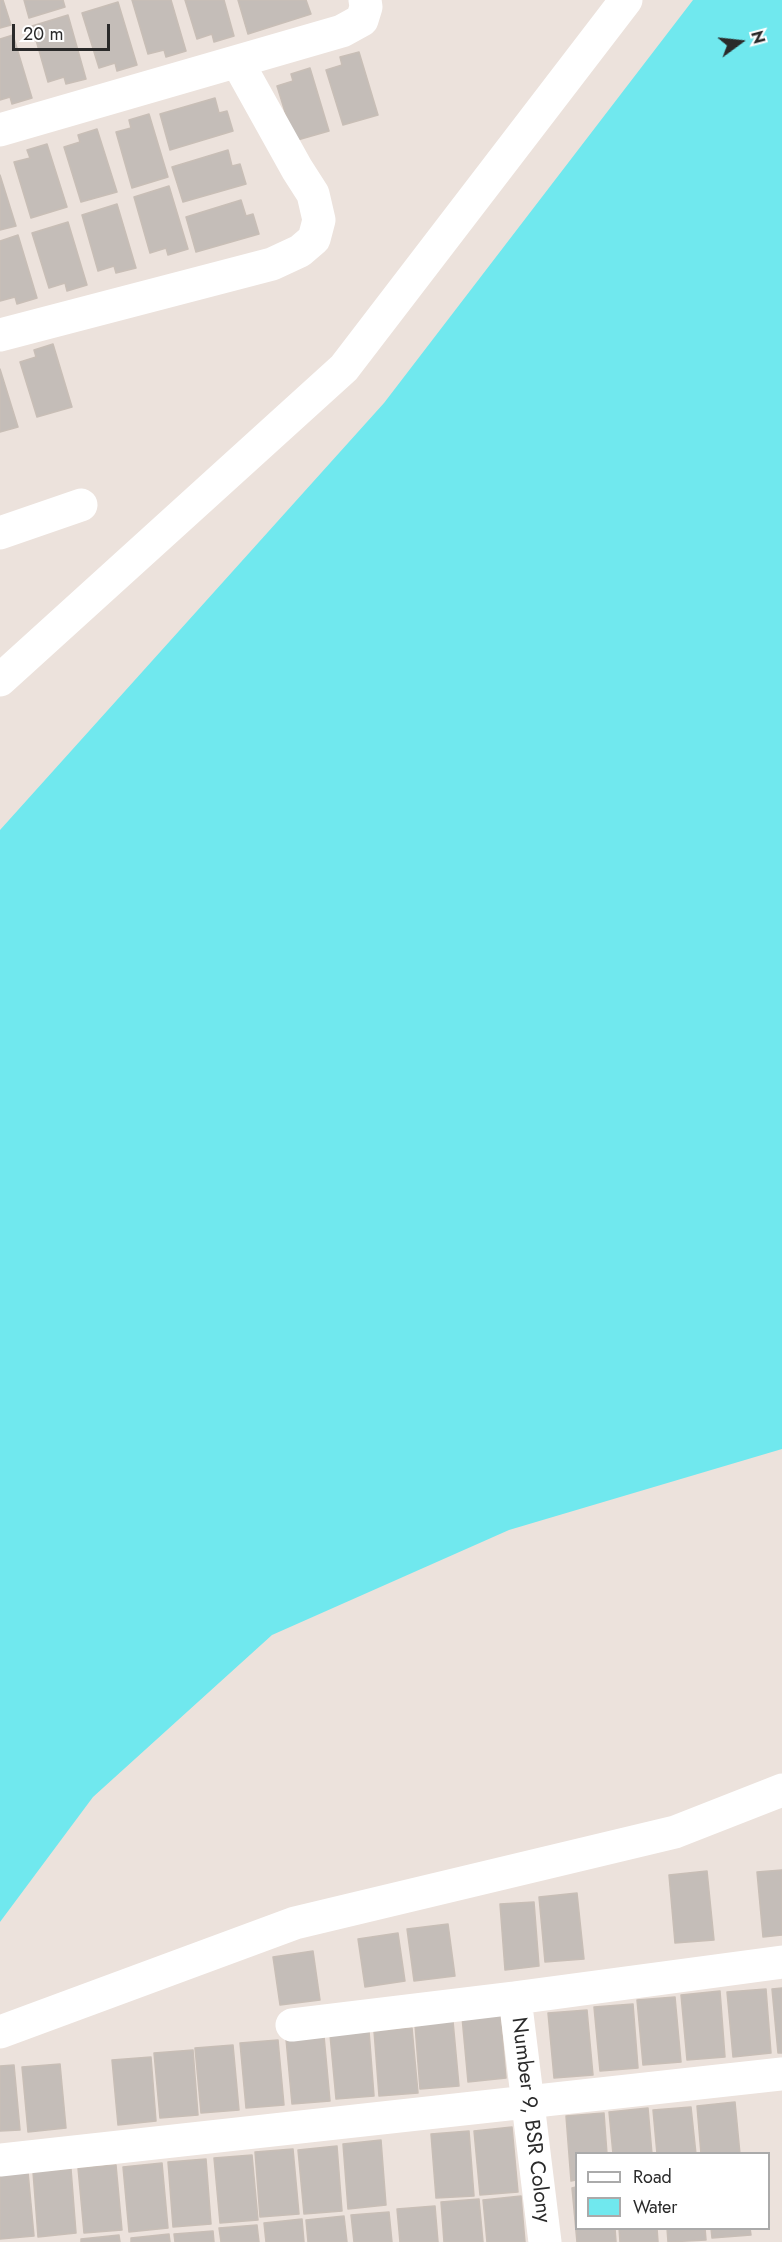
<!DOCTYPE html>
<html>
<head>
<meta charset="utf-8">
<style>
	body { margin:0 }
	#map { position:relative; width:782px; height:2242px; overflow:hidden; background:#ece2dc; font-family:Jost,sans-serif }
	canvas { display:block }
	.legend { position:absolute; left:575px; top:2152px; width:195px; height:78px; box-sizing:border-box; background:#fff; border:2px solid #aaa; margin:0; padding:8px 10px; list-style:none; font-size:18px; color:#2a2a2a }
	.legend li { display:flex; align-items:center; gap:12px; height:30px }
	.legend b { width:30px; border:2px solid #aaa }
	.north { position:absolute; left:710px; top:12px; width:60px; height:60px; -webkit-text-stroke:4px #fff; paint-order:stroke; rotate:75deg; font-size:16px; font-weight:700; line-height:24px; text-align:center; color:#2a2a2a }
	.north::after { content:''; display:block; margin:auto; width:21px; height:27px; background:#2a2a2a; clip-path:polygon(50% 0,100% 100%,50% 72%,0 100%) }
	.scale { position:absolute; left:12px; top:24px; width:98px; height:27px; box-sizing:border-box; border:3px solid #2a2a2a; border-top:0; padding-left:8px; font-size:18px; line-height:21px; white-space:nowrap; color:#2a2a2a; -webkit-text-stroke:4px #fff; paint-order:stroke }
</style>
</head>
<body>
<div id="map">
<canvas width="782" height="2242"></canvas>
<ul class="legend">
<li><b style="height:8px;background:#fff"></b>Road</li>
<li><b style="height:16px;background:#70e8ee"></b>Water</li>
</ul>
<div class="north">N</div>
<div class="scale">20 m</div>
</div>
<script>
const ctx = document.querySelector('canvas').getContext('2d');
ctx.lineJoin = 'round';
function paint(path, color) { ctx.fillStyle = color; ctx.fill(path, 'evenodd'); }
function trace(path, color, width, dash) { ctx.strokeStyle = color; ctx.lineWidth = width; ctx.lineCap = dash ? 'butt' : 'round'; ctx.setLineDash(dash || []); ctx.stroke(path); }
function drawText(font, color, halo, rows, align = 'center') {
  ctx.font = font + ' Jost,sans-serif'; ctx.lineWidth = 4.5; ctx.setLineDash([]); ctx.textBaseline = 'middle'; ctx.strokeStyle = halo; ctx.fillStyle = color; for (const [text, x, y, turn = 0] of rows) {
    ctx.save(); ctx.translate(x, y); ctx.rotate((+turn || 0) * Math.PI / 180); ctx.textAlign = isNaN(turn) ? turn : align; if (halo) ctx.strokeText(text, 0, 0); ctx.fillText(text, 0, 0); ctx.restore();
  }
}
paint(new Path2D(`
	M693,0H782V1449L509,1530L272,1635L93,1797L0,1922V830L384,403Z`), '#70e8ee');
const building = new Path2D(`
	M0,0H3L11,25L0,28Z
	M24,0H63L65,7L29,18Z
	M132,0H171L186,51L166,57L164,50L148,54Z
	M185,0H224L234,36L214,42L212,34L197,39Z
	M238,0H306L311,14L248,34Z
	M118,2L137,65L117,71L115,63L99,68L82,13Z
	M68,15L86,79L66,84L64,77L48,82L32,26Z
	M13,35L32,98L12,104L10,97L0,100V39Z
	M359,52L378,115L343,125L326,70L342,65L340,57Z
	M310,68L329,131L294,141L277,86L293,81L291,74Z
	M215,98L219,113L227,111L233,131L170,150L160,114Z
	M149,114L168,177L132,188L116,132L131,128L129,120Z
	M97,129L117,192L81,202L64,147L80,142L78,135Z
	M47,144L67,207L31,218L14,162L30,158L27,150Z
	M228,150L232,166L240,164L246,184L183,202L172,167Z
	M0,175L16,226L0,230Z
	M169,186L188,249L168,255L166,248L150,253L134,197Z
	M241,200L246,216L253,214L259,234L196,252L186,217Z
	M117,204L136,268L116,273L114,266L98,271L82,215Z
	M68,222L87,285L67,291L65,283L49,288L32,233Z
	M18,235L37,298L17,304L15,297L0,301V241Z
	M53,344L72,407L37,417L20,362L36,357L34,350Z
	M0,369L18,427L0,432Z
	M782,1870V1935L763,1937L757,1872Z
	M707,1871L714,1940L675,1943L669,1875Z
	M577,1893L584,1959L545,1962L539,1897Z
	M534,1902L539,1966L505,1970L500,1904Z
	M448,1924L455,1976L414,1981L407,1929Z
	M398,1933L405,1981L365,1987L358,1939Z
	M313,1951L320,2000L280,2005L273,1957Z
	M782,1988V2053H778L772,1989Z
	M766,1989L771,2053L733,2057L727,1992Z
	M720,1991L725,2057L687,2060L681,1995Z
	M675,1997L681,2062L643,2065L637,2000Z
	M633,2004L638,2068L600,2071L594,2007Z
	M587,2010L593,2075L554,2078L548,2013Z
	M500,2013L506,2078L468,2082L462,2017Z
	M453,2021L459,2086L420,2089L415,2025Z
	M412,2028L418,2093L379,2096L374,2031Z
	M369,2031L374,2096L336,2099L330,2035Z
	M324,2036L330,2101L292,2104L286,2039Z
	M278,2040L284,2105L246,2108L240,2043Z
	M233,2045L239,2110L201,2113L195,2048Z
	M193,2050L198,2115L160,2118L154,2053Z
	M151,2057L156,2121L118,2125L112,2060Z
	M60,2064L66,2128L28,2132L22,2067Z
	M14,2065L20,2130L0,2131V2066Z
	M735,2102L740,2154H701L697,2106Z
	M691,2107L696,2154H657L653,2110Z
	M648,2108L652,2154H613L609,2112Z
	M604,2113L607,2154H576V2180L571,2181L566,2116Z
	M512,2127L518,2192L480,2195L474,2131Z
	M469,2131L474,2196L436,2198L431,2134Z
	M381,2140L386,2205L348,2209L343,2144Z
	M337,2146L342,2211L304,2214L298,2150Z
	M293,2149L299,2214L260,2217L255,2152Z
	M252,2155L258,2220L220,2223L214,2158Z
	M206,2159L211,2224L173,2227L168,2162Z
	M162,2163L168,2228L129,2232L123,2167Z
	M116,2165L122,2230L84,2233L78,2168Z
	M71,2169L76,2233L38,2237L33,2172Z
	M28,2172L34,2236L0,2239V2174Z
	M576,2187V2228H615L616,2242H577L572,2188Z
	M521,2196L525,2242H487L483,2200Z
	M479,2199L483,2242H444L441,2202Z
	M435,2206L438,2242H400L397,2209Z
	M389,2212L392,2242H354L351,2215Z
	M344,2216L347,2242H308L306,2220Z
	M302,2219L304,2242H266L264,2223Z
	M257,2225L259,2242H221L219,2228Z
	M619,2228H657L658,2242H620Z
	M667,2228H705L706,2240L668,2242Z
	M711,2228H750L751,2235L712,2238Z
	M213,2231L214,2242H175L174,2234Z
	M169,2234L170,2242H131V2238Z
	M119,2235L120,2242H81V2239Z`);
paint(building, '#c4bdb8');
trace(building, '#c8beb6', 1.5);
trace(new Path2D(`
	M0,130L342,31L362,20L366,7L365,0
	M0,335L272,264L300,251L314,239L319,220L313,194L297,169L238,63
	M0,533L81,505
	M0,680L344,368L626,0
	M515,1998L545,2242
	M292,2025L515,1998L782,1962
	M0,2032L295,1923L675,1832L782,1790
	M0,2160L782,2074`), '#fff', 33);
drawText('21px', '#2a2a2a', '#fff', [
	["Number 9, BSR Colony",530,2120,83]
]);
</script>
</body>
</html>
